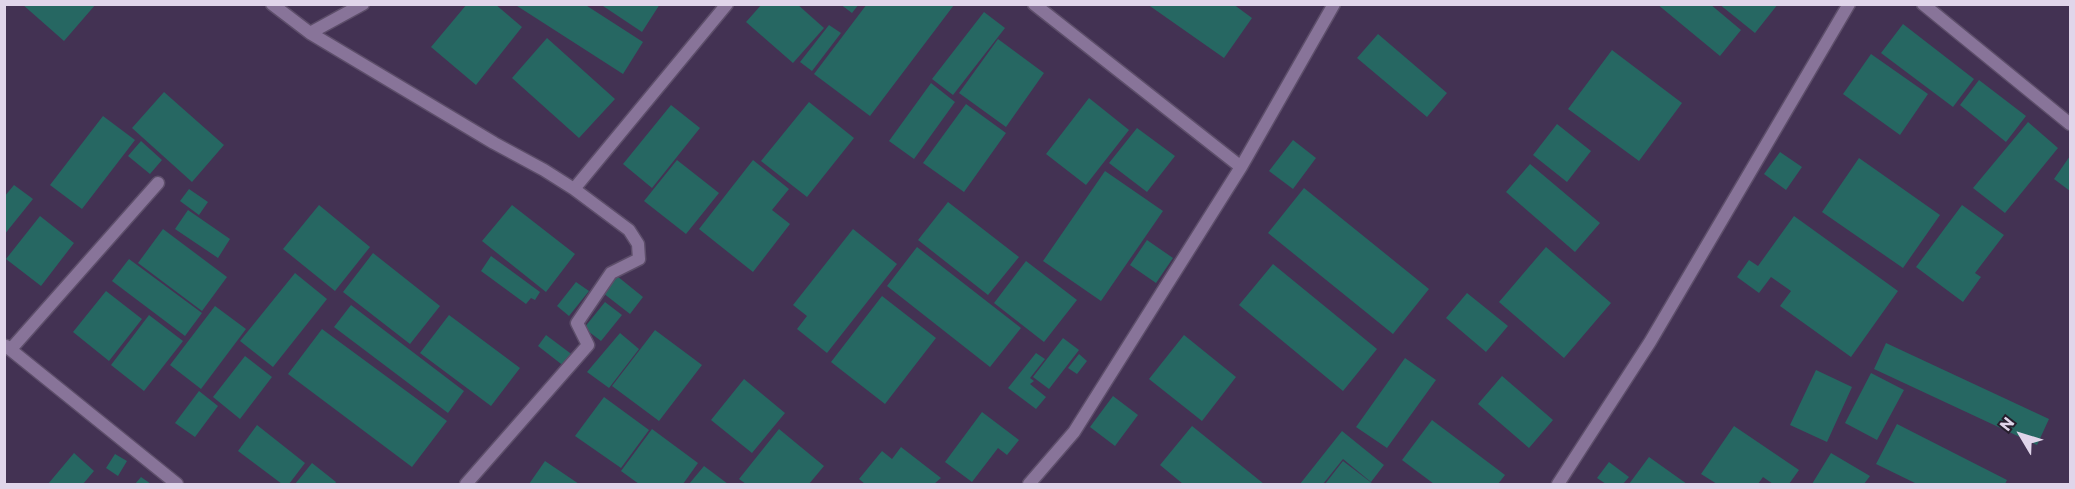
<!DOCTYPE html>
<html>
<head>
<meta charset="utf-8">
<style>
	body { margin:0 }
	#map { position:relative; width:2075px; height:489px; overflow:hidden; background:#433253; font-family:Commissioner,sans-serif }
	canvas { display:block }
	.frame { position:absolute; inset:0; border:6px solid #e0d5ea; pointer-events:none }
	.north { position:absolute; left:1991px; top:405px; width:60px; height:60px; -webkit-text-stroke:4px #261e2d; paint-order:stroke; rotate:308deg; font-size:16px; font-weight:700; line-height:24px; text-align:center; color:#e0d5ea }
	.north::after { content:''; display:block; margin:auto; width:21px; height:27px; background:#e0d5ea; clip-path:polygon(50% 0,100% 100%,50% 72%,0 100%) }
</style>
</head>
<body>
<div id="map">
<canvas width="2075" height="489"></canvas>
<div class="frame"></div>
<div class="north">N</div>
</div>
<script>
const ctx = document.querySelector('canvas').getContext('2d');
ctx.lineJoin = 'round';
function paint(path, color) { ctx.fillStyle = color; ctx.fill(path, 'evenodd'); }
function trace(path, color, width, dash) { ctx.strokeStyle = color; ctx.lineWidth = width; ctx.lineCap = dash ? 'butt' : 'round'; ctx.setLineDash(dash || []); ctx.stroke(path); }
paint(new Path2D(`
	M22,4H96L64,41Z
	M467,4H495L522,27L476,85L431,47Z
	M514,4H584L643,42L623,74Z
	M600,4H660L642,32Z
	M762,4H797L824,28L793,63L746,22Z
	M840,4H859L852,13Z
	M867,4L954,5L870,116L814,74Z
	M1147,4H1233L1252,18L1224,58Z
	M1657,4H1710L1741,30L1720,56Z
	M1719,4H1778L1755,33Z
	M984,12L1005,28L953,95L932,79Z
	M1903,24L1974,79L1953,107L1881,53Z
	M829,25L841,33L812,71L800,62Z
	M1378,34L1447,93L1427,117L1357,58Z
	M547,38L615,99L579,138L512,78Z
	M998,39L1044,73L1006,127L959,93Z
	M1612,50L1682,103L1639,161L1568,109Z
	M1871,54L1928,94L1900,135L1843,94Z
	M1979,80L2026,116L2006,142L1960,105Z
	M931,83L955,102L914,159L889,141Z
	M164,92L224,145L192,182L132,128Z
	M1089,98L1129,130L1086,185L1046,154Z
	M809,102L854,138L807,197L761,161Z
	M966,104L1006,133L964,192L923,163Z
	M671,105L700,128L652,188L623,164Z
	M103,116L135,140L82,209L50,185Z
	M2028,122L2058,148L2005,213L1973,188Z
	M1557,124L1591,151L1567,182L1533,155Z
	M1137,128L1175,156L1147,192L1109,163Z
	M1293,140L1316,158L1293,189L1269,171Z
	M141,141L162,160L150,174L128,156Z
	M1780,152L1802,167L1786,190L1764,174Z
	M2070,156V191L2054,179Z
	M1859,158L1940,215L1903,268L1822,212Z
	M677,160L719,193L686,234L644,201Z
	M753,160L789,189L772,210L790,224L753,272L699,229Z
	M1530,164L1600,223L1575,252L1506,192Z
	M1105,171L1163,211L1101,301L1043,261Z
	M14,185L33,199L4,235V197Z
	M1304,188L1429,289L1393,334L1268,233Z
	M189,189L208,202L199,215L180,201Z
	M948,202L1019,257L988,295L918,240Z
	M319,205L370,247L335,291L283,249Z
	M512,205L575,254L546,292L482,241Z
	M1962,205L2004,235L1975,273L1981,277L1963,302L1916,267Z
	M188,210L230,239L218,258L175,229Z
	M40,216L74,243L41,286L6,259Z
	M1794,216L1898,291L1851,357L1780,306L1791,291L1771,277L1759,293L1737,277L1749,260L1758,266Z
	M163,229L227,277L202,311L138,263Z
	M853,229L897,264L827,353L797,329L807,316L793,305Z
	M1147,240L1173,258L1156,283L1130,265Z
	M917,247L1021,328L990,367L887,286Z
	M1546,247L1611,303L1564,358L1499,302Z
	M373,253L440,306L410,344L343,292Z
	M491,256L540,292L535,300L531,298L526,304L481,271Z
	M129,259L202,313L185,336L112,281Z
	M1026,261L1077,300L1044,342L994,303Z
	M1273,264L1377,349L1343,391L1239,305Z
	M295,273L327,299L273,367L240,341Z
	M617,276L643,297L630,314L603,293L609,283Z
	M576,282L589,291L569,316L557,306Z
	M106,291L142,319L109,361L73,332Z
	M1467,293L1508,326L1486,352L1446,318Z
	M882,296L936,338L885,404L831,362Z
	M605,302L622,315L601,341L584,328Z
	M351,305L464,391L448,413L334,327Z
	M215,306L246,329L201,389L170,365Z
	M149,315L183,341L144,391L111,365Z
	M449,315L520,368L491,406L420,353Z
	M322,329L447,421L412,467L288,374Z
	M655,330L702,365L659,421L612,386Z
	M620,333L639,349L609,388L587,372Z
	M546,335L574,356L565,367L538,346Z
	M1184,335L1236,377L1202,421L1149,379Z
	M1063,338L1079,350L1049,389L1033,377Z
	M1886,343L2049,419L2037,445L1874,369Z
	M1036,353L1045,359L1030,378L1034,381L1030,384L1046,397L1036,409L1008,388Z
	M1079,354L1087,361L1077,374L1068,368Z
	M245,356L272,377L240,419L213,397Z
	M1405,358L1436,380L1387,448L1356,427Z
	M1816,370L1852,387L1827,442L1790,425Z
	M1871,373L1904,390L1877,440L1845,423Z
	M1502,376L1553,420L1529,448L1478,404Z
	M744,379L785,413L752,453L711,420Z
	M199,391L218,406L195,437L175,423Z
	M1113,396L1138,415L1115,446L1090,427Z
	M604,397L649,430L621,468L575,436Z
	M982,412L1019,440L1007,455L998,448L972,482L945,462Z
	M1432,420L1505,475L1498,484H1434L1402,460Z
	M1897,424L2007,480L2005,484H1917L1876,464Z
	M257,425L305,463L289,484H282L238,451Z
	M1192,426L1264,484H1183L1160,465Z
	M1734,426L1799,470L1789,484H1773L1763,477L1758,484H1717L1701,474Z
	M652,429L698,463L683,484H639L621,471Z
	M779,429L824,466L809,484H746L739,479Z
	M1342,431L1384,465L1371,482L1343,459L1323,484H1300Z
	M901,447L941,478L934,484H865L859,479L882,451L892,459Z
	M74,453L94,471L83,484H48Z
	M1831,453L1870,476L1864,484H1812Z
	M115,454L127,461L118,476L106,468Z
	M1649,457L1687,484H1629Z
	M545,461L579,484H529Z
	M1343,461L1373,484H1325Z
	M1609,462L1629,477L1623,484H1606L1597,478Z
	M312,463L336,482L335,484H295Z
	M704,466L728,484H689Z
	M141,477L151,484H135Z`), '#266762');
const street = new Path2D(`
	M272,4L310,33L494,143L544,170L574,189L727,4
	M1034,4L1241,167
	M1923,4L2070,124
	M310,33L363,4
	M6,346L177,484
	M11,349L158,183
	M466,484L588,345L577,323L611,273L639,259L638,244L629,230L574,189
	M1029,484L1074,432L1241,167L1334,4
	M1558,484L1650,342L1849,4`);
trace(street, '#5d4e6a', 15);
trace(street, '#887499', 12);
</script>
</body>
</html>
